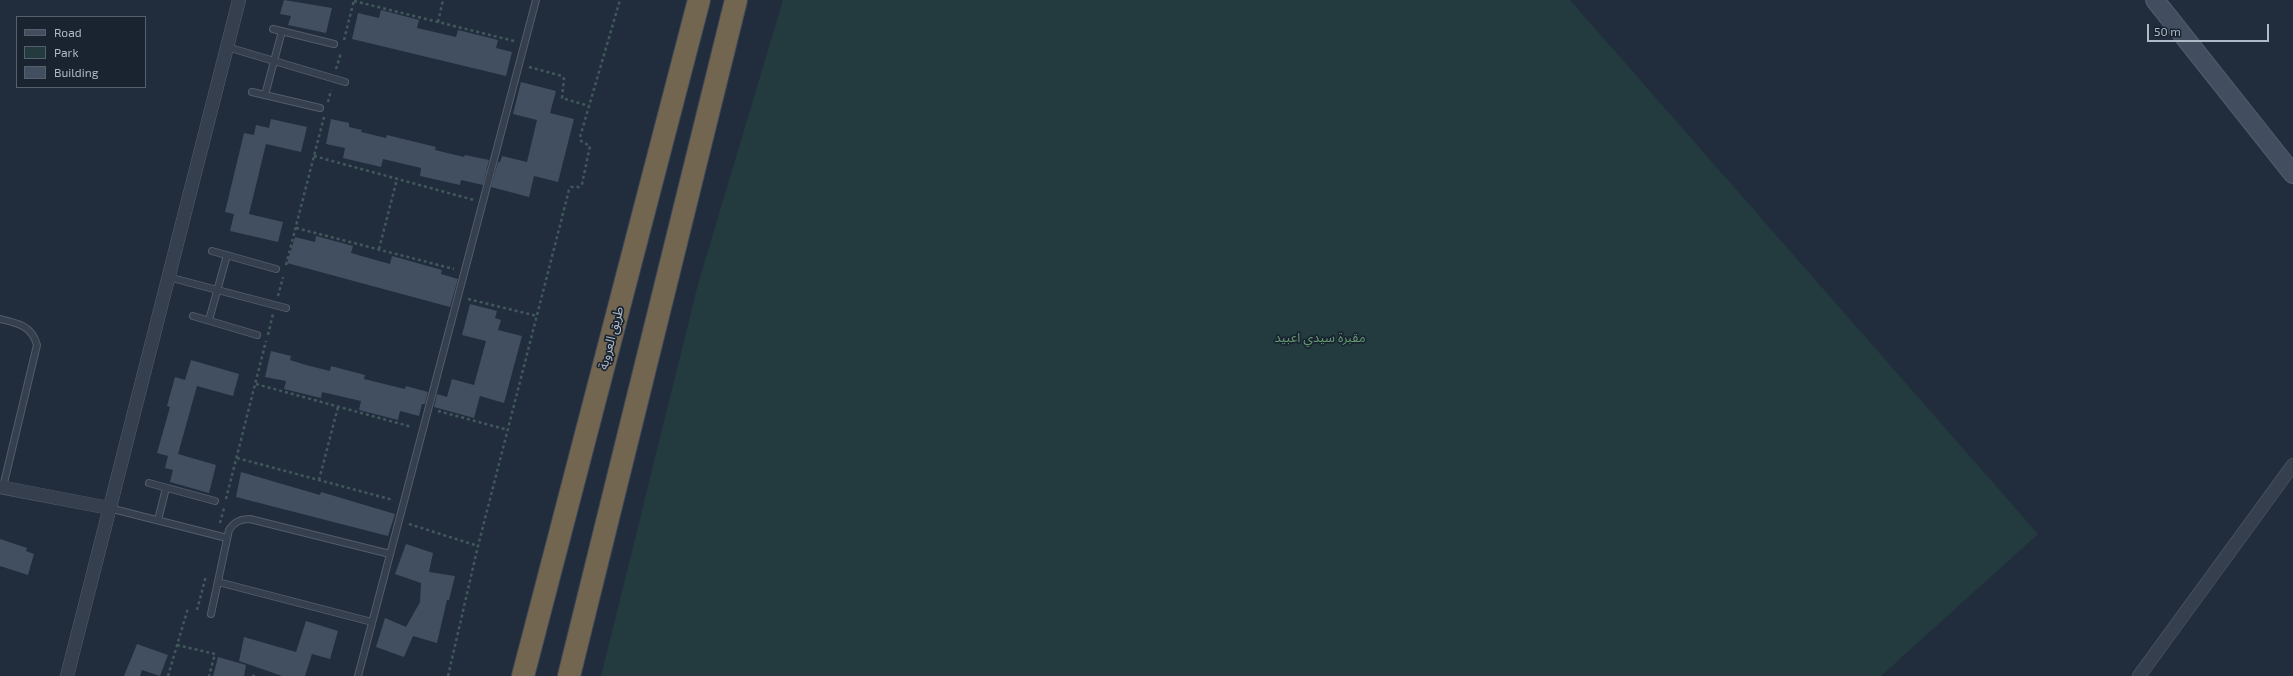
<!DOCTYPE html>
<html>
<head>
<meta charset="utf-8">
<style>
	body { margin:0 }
	#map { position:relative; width:2293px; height:676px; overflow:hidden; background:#212d3d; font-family:"Exo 2",sans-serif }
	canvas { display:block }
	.legend { position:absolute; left:16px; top:16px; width:130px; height:72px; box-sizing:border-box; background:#1a2431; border:1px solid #56606d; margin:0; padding:5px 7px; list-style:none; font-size:12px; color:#b0b9c8 }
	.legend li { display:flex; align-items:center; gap:8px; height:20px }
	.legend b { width:20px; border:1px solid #56606d }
	.scale { position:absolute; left:2147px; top:24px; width:122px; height:18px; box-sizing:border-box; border:2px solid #b0b9c8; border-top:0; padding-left:5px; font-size:12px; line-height:14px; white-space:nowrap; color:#b0b9c8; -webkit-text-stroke:3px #1a2431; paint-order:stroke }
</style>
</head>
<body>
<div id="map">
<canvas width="2293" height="676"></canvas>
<ul class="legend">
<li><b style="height:5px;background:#424e60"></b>Road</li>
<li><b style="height:11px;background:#233b3e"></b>Park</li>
<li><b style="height:11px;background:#414f61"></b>Building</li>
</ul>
<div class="scale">50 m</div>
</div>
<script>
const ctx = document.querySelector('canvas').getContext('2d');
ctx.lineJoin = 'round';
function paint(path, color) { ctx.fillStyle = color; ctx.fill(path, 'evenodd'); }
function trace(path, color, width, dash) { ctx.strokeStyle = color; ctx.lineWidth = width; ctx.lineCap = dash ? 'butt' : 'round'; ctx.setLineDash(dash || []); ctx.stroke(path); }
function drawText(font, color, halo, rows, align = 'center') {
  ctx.font = font + ' "Exo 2","Noto Sans Arabic",sans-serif'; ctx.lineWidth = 3.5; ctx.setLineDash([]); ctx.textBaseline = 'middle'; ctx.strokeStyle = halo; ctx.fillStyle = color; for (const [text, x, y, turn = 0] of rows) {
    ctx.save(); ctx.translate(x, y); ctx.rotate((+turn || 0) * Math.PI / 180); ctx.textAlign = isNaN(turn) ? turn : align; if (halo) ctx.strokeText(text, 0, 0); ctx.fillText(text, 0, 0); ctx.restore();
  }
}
paint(new Path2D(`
	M783,0H1570L2038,534L1881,676H601L698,284Z`), '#233b3e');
paint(new Path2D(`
	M284,0L332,8L326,33L288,25L291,16L280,14Z
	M381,10L419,20L417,28L456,37L458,30L498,40L496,48L512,52L506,76L352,39L358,13L379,18Z
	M521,82L556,91L550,113L574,119L558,182L534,176L529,197L491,187L498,162H500L502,156L527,162L537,120L513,114Z
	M271,119L307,127L301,152L266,144L249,214L283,222L278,242L230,231L234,214L225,212L244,133L254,135L256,125L269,128Z
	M331,119L349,123V127L362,130L361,132L386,138L387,135L436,147L435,150L464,157L465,155L489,160L483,185L461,180L460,185L420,176L421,168L383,159L381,167L343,158L345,148L326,144Z
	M316,236L353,246L351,253L372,259L390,264L392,256L442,270L441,274L458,279L450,307L287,263L295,237L315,242Z
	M470,304L497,311L495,318L501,320L498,330L522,336L504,403L480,396L474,418L434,407L437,394L447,397L452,379L474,385L486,341L462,335Z
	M271,351L291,356L290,360L306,365L330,371L331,366L365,375L364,379L405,389L406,386L428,392L425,404H422L419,416L400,411L398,420L359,410L361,401L322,392L321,398L284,389L286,381L265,377Z
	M191,360L239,374L233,396L197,386L178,454L216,465L209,493L170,482L173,470L165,468L168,456L157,453L170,407L167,406L175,377L185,380Z
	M241,472L320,495L321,492L395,514L388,536L236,497Z
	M0,539L27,548L26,551L34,554L28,575L0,566Z
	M406,544L433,553L429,572L455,576L449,600H447L437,643L413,636L404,657L376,647L385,618L406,627L420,602L421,583L395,574Z
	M306,621L338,631L330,659L312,654L305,676H282L239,661L244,637L296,652Z
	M137,644L168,655L160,676L142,670L140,676H124Z
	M218,657L246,665L244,676H213Z`), '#414f61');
const lane = new Path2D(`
	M273,29L334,44
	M227,47L345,82
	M252,92L320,108
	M265,95L282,31
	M212,251L276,269
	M168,277L286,308
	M193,316L257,335
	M0,319C18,323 32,326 37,345L3,487
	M209,320L227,255
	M149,483L215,501
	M109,508L227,538
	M158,520L166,488
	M218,582L372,622
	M211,614L229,530C234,522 240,519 250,519L390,554
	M358,676L536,0`);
const street = new Path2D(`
	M0,487L109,508
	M67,676L239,0
	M2139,676L2293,465`);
const secondary = new Path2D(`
	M2155,0L2293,174`);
const highway = new Path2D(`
	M523,676L699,0
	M569,676L736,0`);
trace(lane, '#535c6a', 8);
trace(street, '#535c6a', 14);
trace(secondary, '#535c6a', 20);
trace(highway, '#404957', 24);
trace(new Path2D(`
	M354,1L514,41
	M438,22L443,0
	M344,40L354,0
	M529,67L562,76L564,79L562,98L589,106
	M336,69L341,53
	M328,102L331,90
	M314,156L474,200
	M296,228L454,269
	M379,249L397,179
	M286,265L324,117
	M278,296L283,277
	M468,299L537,316
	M268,335L273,314
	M256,384L412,427
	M438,411L508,430
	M237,458L393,500
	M319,480L338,407
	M226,499L266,341
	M220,523L224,508
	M409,524L478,546
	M197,610L206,576
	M177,645L215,654L209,676
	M168,676L188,608
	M252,676H255
	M448,676L478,546L569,190L571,187H579L582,184L590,146L581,141L580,137L620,0`), '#41585b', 2.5, [3, 3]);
trace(lane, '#353f4d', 6);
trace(street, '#353f4d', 13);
trace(secondary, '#424e60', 18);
trace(highway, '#736651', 22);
drawText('13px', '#b0b9c8', '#1a2431', [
	["طريق العروبة",611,338,-75]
]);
drawText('13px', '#659b71', '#1a2431', [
	["مقبرة سيدي اعبيد",1320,338]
]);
</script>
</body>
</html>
